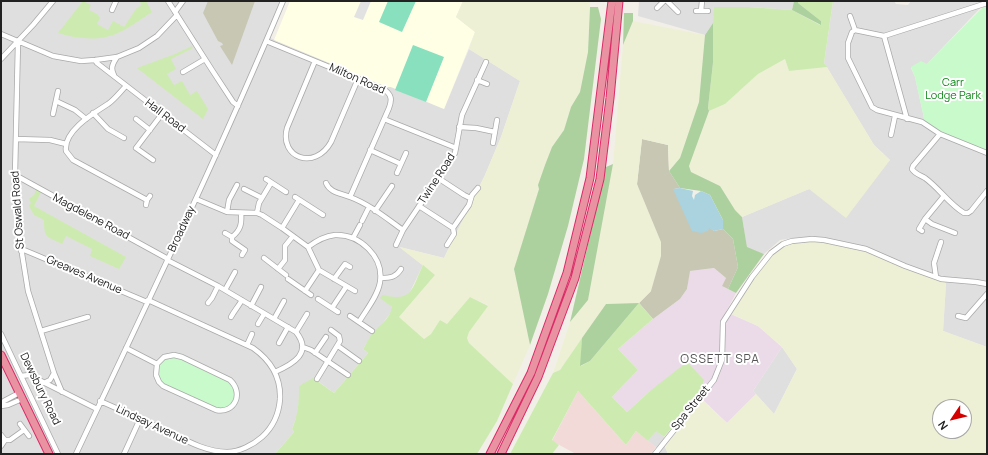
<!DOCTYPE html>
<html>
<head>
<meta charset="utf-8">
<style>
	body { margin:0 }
	#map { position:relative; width:988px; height:455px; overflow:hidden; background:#f2efe9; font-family:Manrope,sans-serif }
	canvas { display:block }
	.frame { position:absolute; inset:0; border:2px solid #222; pointer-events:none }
	.north { position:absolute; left:932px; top:399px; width:40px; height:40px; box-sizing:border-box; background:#fff; border:1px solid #a7a7a7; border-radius:50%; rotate:235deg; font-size:11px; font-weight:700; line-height:16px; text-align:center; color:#222 }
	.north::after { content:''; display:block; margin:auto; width:14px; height:18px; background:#d40000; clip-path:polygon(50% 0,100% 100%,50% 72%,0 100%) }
</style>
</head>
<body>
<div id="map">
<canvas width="988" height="455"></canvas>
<div class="frame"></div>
<div class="north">N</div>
</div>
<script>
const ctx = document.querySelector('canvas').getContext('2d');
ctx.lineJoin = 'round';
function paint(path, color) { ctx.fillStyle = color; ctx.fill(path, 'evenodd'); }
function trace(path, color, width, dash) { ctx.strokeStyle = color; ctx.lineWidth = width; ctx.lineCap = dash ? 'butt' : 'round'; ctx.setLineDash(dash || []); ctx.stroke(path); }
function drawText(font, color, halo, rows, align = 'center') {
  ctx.font = font + ' Manrope,sans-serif'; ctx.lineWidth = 4; ctx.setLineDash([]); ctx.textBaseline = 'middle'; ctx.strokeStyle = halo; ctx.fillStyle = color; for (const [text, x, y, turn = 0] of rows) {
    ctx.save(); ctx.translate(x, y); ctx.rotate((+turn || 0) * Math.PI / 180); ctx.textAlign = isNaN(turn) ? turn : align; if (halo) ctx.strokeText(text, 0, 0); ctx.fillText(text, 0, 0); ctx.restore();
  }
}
paint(new Path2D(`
	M1,1H283L268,37L387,87H391L444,109L469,49L520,81L501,137L485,175L444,258L400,247L423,265L409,294L404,297L395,298L389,304L392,307V311L379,328L375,330L363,349L368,353L334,393L319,382L299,386V401L297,415L292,429L294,432L275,454H49L48,453L45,454H1Z
	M639,1H794L792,10L749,7L715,8L713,23L705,35L638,16Z
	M833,1H894L896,4L908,5L911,1H987L927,64L911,68L915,77L924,118L987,153V347L943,331L946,283L800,237L780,240L764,254L747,248L742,217L809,189L890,160L874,145L824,63Z
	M782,347L797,369L774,414L753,391Z
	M656,430L664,437L665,447L668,454H659L661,451L648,441Z`), '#e0dfdf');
paint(new Path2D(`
	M578,391L626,445L636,431L656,447L651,454H576L552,441Z`), '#f2dad9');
paint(new Path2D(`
	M714,268L726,278L722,286L736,293L726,312L758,326L782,347L753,391L756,394L727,423L700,397L704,380L650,391L627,412L612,397L638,370L618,349L653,319L680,299L687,289L689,271Z`), '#ebdbe8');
paint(new Path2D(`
	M290,1H463L456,17L475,32L444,109L391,87H387L274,40Z`), '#ffffe5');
paint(new Path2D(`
	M208,1H255L232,65L220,46L223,45L222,43L218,41L203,13Z
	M642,139L668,145L669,171L680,188L674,189L709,227L714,231L723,229L733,239L738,267L728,289L722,286L726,278L714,268L690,271L687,289L680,299L653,319L639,303L651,291L637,184Z`), '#c7c7b4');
paint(new Path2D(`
	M463,1H590L588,52L580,92L571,107L564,130L552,147L545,165L538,185L539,189L514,269L530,345L513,384L469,343L467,337L469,332L488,305L470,297L447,324L440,320L431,334L424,339L399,317L435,275L399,247L444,258L485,175L501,137L520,81L469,49L475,32L456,17Z
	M633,21L705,35L699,102L680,158L669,171L668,145L642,139L637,184L661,242V256L651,291L639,303L606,304L560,370L553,373L570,322L588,300L613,164L623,45Z
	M785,59L789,71L827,67L874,145L890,160L846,218L809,189L742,217L735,210L720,186L691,172L689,166L709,111L725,104L758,74Z
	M812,239L866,249L933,276L946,283L943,331L987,347V454H668L665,447L702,400L727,423L756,394L774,414L797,369L782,347L758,326L729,313L766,257H770L781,248L796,242ZM940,407H964V431H940Z`), '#eef0d5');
paint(new Path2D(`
	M83,1L91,5L89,10L97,14L100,18L97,24L108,30L113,21L124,27L136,9L141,5L140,1H146L152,12C141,19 131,27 120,32C101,42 77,39 58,33Z
	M798,1H833L824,63L827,67L789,71L785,59L758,74L725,104L709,111L708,108L713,63V23L714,7H749L792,10L820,25L821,21L798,3Z
	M192,46L193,48L171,59L176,69L167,74L174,85L182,81L190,95L197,91L208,109L203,119L137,68L175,54Z
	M37,188L42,190L34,206L126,257L119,269L90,256L92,249L66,236L62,244C46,236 44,238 44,220L34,215L29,206L31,203L29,199L34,195Z
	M423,265L435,275L399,317L424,339L431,334L440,320L447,324L470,297L488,306L469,332L467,338L469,343L513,384L497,421L477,454H275L294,432L292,429C298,415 299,402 299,386L313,378L334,393L368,353L363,349C367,343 370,335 375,330C382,324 391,316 392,307L380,298L382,295C413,302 411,290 423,265Z
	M639,303L653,319L618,349L638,370L612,397L627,412L650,391L687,362L704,380L701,392L664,437L656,431L648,441L636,431L626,445L578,391L552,440L559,445L552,454H510L553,373L560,370L582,338L581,366L590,361Z`), '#cdebb0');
paint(new Path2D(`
	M794,1H798V3L821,21V25L792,10Z
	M590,7H598L601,19L584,159L568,226L548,294L530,345L514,269L539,189L538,185L545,165L552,147L564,130L571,107L580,92L588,52Z
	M624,13H633V21L623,45Z
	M713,23V63L708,108L709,111L689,166L691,172L720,186L735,210L742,217L747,247L764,254L736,293L728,289L738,267L733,239L723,229V220L710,195L701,191L680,188L669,171L680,158L699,102L705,35Z
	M613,164L588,300L570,322L606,167Z
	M639,303L590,361L580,366L582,338L606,304Z`), '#add19e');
paint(new Path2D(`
	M987,3V153L956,141L922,122L924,118L915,77L911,67L921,61L927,64Z
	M174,355L227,378L237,391L235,402L223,411L166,388L157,378C159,360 157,361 174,355Z`), '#c8facc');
paint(new Path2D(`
	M388,1H416L402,32L379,22Z
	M413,45L444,57L426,102L395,90Z`), '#88e0be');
paint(new Path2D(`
	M361,1H371L363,20L354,17Z`), '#e2e2e2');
paint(new Path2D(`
	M680,188L693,191L692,196L694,200L695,195L701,191L710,195L723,220V229L714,231L709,228L708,231L701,233L692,231L673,189Z`), '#aad3df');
const minor = new Path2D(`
	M168,1L212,70L233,102L238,106
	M667,1L678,12
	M987,3L884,36L855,30L852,32L848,43V58L872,107L877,110L922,122L940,134L987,153
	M657,8L664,1
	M112,10L116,1
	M696,11H708
	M701,11L702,1
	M175,12L183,1
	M850,16L855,30
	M1,34L53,56L81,61L95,60L117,57L139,48L157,36L177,15
	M884,36L907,119
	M266,41L383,89C392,94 392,100 389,108L350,197
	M18,42L15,175L19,235L28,291L54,373L62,392
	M1,59L33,25L53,1
	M95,60L97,63L216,155
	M315,61L287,128C279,158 315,171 331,142L358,79
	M183,72L205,59
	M114,75C110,68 113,63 117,57
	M477,80L487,84
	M126,86C120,92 115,99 108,104C94,113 63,131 66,151L73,160L147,200
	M56,101L75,110L86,119
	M93,113L108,129L124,138
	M53,114L58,91
	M136,119L150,130
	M384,119L456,148
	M459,127L476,128L495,132
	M940,134L913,166L912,169C915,174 920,175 925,178C939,188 949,204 964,213H968L971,211L987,191
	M891,135L895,116
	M16,139L50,140L66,144
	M493,143L497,120
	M370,150L401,164
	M153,160L136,148L162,114
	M397,173L406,153
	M15,175L168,259
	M438,178L464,195L470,198
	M266,179L286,192
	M326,183C330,193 341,193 350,197C369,204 386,218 403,230
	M244,189L262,198
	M295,197L323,215
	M196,199L227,212L257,213L262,215L282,228L308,247L319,270L355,291
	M146,205L147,200L150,196
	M419,206L453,228
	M375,211L392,186
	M227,212L229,200L237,185
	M257,213L259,203L271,183
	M925,219L932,224L955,233
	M362,221L369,207
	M282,228L299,200
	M453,228L469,205L472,195L478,188
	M922,231L919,229L925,219L944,196
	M225,233L232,237C241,230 242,223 241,213
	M232,237V241L245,250L242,255
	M353,238L360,225
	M396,245L403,230L455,153L462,115L486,62
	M447,245L454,234L453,228
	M308,247C316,241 325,236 335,235C360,234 384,257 380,282C378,296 366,310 359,322
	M21,251L24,250L36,255L147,302
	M264,258L286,275
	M167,260L218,286L296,332C313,353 293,364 275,372
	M278,269L285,260V246L293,236
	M936,277L934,263L941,242
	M381,278C391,278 396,277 401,269
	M288,279L311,295
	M334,279L345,264L350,267
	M225,290L235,272
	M305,291L319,270
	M318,299L338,312
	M208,303L212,298L218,286
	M251,306L261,287
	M332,308L346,287
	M350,316L372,331
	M958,316L966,318L987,294
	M231,317C234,311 238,307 242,300
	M274,319L284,301
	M258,324L264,314
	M41,331L88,317
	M296,332L307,314
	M1,334L58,454
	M279,343L288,327
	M247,345L252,334
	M338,346L359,361
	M303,347L311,350L348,375
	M126,348L157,364
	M315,353L326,337
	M174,355L182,357L230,380C244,393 235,414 216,410L163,386L159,382L156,375L157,364L164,357Z
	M21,376L29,375L97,409
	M317,379L340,341L339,336L331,330
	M44,383L50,380L54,373
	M100,401C123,411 145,421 167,431C185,440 206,452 227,452C239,452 253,445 262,437C273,427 279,413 280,399C281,377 270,360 253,348L148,300
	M1,405L4,401L19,393
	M1,406L8,405L22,399
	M20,424L29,436
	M1,435L5,440
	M1,446L5,440H10L24,430
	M76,454C147,304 219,154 283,1
	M124,454L140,419
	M655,454L714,380L722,360L723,322L752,277L771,253L783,244L792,241L812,239L824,240L866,249L905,266L941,279L976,282L987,284`);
const highway = new Path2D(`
	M1,355L49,454
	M490,454L531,373L567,273L590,178L612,1
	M501,454L538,377L575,278L600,179L610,98L619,1`);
trace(minor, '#a9a9a9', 6);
trace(highway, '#dc2a67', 9);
trace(minor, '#fff', 4.5);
trace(highway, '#e892a2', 7);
drawText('11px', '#222', '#fff', [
	["Milton Road",357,79,24],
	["Hall Road",165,116,37],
	["Twine Road",437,179,-57],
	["St Oswald Road",18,210,-94],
	["Magdelene Road",91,217,28],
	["Broadway",182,229,-65],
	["Greaves Avenue",84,275,23],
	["Dewsbury Road",40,389,64],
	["Spa Street",691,408,-51],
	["Lindsay Avenue",152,425,25]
]);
drawText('11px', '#0c8416', '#fff', [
	["Carr",953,83],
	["Lodge Park",953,96]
]);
ctx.letterSpacing = '1px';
drawText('12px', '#555', '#fff', [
	["OSSETT SPA",720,360]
]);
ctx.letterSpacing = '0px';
</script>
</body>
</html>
